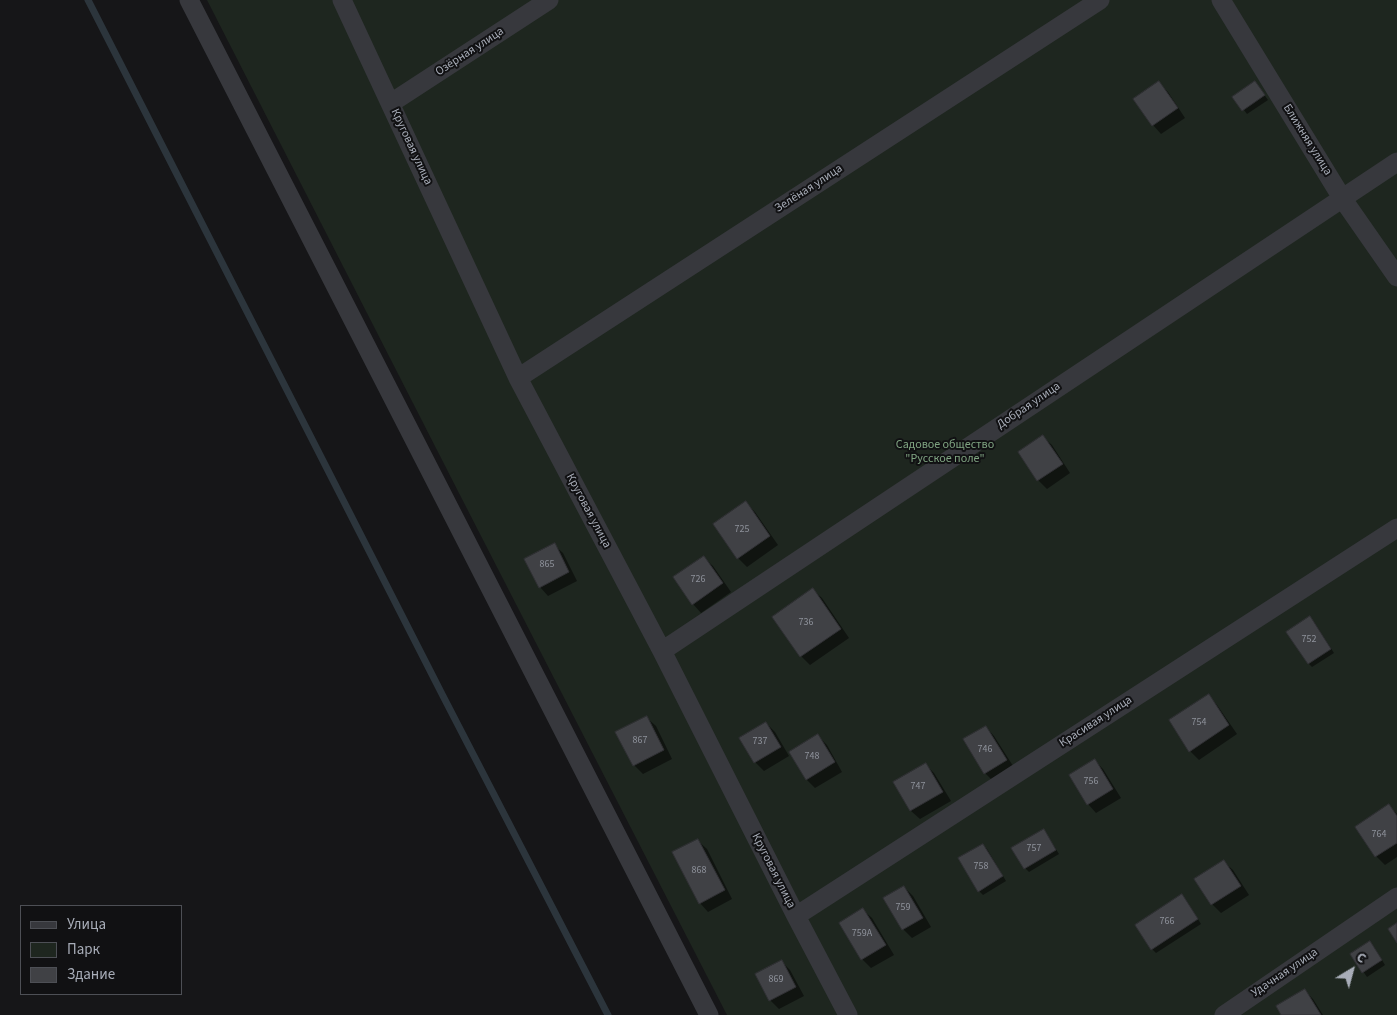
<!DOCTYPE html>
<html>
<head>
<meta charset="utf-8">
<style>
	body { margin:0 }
	#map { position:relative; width:1397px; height:1015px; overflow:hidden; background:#161618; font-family:"Source Sans 3",sans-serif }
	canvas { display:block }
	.legend { position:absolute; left:20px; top:905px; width:162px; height:90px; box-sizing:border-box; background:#111113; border:1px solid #4d4f55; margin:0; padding:6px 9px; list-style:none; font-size:15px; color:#a8adb8 }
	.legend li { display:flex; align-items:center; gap:10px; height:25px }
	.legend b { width:25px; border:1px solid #4d4f55 }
	.north { position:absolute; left:1327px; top:945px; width:50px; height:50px; -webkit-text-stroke:4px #111113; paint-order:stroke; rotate:37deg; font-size:14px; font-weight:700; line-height:20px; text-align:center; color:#a8adb8 }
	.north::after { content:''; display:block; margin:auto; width:18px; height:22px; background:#a8adb8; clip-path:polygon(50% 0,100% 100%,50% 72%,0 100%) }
</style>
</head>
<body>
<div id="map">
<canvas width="1397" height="1015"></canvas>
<ul class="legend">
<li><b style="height:6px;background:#37383d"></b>Улица</li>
<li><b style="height:14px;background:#1e261f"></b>Парк</li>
<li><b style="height:14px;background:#404145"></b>Здание</li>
</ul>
<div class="north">С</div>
</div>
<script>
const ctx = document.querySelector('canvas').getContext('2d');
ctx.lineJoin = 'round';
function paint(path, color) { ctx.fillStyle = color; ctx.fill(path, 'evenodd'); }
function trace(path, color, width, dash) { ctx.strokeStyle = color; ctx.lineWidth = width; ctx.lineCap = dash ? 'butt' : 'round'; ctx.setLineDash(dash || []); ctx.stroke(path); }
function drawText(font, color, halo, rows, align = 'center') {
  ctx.font = font + ' "Source Sans 3",sans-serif'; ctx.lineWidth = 4; ctx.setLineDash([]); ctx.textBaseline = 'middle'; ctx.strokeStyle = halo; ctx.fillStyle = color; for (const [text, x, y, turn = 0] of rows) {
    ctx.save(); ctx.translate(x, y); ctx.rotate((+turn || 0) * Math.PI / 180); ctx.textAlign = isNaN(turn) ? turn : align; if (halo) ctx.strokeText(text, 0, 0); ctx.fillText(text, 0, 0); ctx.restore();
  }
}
paint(new Path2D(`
	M207,0H1397V1015H727L461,497Z`), '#1e261f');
paint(new Path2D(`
	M1255,82L1268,100L1247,114L1234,97Z
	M1159,83L1168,92L1185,118L1161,134L1153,125Z
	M1043,437L1052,445L1070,473L1047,489L1038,480L1020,452Z
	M746,503L755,512L778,545L747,567L738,558L715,525Z
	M554,545L563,553L577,581L548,596L540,587Z
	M704,558L713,566L731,592L701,613L693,604Z
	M813,590L822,598L849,638L810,665L801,656Z
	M1314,622L1334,653L1312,667L1308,663Z
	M1209,696L1217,705L1237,734L1199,760L1190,751Z
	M647,718L656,726L672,759L643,774L634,765Z
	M766,723L775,732L789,756L764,771L755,762L741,738Z
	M986,727L994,736L1015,769L994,782L985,773Z
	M818,736L827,745L842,772L815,788L806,779Z
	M1095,761L1103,769L1121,798L1096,813L1088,804Z
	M925,764L934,773L951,801L920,819L911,811L894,783Z
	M1389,806L1397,814V857L1385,865L1376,856Z
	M1043,831L1047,835L1059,854L1029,872L1025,868Z
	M698,841L707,849L732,899L708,912L700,903Z
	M983,845L987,849L1006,881L983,895L979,891Z
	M1224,862L1233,870L1249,895L1221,913L1212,904L1196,880Z
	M904,887L913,896L931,927L912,938L903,929L885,899Z
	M1186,900L1201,924L1156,953L1152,949L1137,925Z
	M863,910L872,918L894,955L871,968L862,959L840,923Z
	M1374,947L1385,965L1367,977L1351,954Z
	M782,962L790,970L804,996L779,1009L770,1000Z
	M1304,990L1313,999L1323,1015H1283Z`), '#0007');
trace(new Path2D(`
	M88,0L443,696L608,1015`), '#2c353c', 7);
const building = new Path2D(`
	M1159,81L1178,108L1152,126L1133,99Z
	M1255,81L1265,95L1242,111L1232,97Z
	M1043,435L1063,464L1037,481L1018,452Z
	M746,501L770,536L737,559L713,524Z
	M555,543L569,572L539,588L524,559Z
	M704,556L723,583L692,605L673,577Z
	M813,588L841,629L800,657L772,617Z
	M1310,616L1331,649L1308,664L1286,632Z
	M1209,694L1229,725L1189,752L1169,720Z
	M647,716L664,750L633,766L615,732Z
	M766,722L781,747L754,763L739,738Z
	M986,726L1007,760L984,774L963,739Z
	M818,734L835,762L806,780L789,752Z
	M1095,759L1113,789L1087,805L1069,775Z
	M926,763L943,792L910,811L893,782Z
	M1389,804L1397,816V843L1375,857L1355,827Z
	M1044,829L1056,850L1024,869L1011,848Z
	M698,839L725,890L699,904L672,852Z
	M983,844L1003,876L978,892L958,858Z
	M1224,860L1241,886L1211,905L1194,879Z
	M904,886L923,918L902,930L883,898Z
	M1182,894L1198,919L1151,950L1135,925Z
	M863,908L886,945L861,960L839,923Z
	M1397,923V943L1388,929Z
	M1370,941L1382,960L1362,973L1350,954Z
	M782,960L796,987L769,1001L755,974Z
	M1305,989L1321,1015H1281L1276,1006Z`);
paint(building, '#404145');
trace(building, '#303034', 1);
trace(new Path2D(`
	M189,0L709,1015
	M342,0L518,378L662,651L796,916L848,1015
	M1221,0L1342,198L1397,277
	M391,103L549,0
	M518,378L1100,0
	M662,651L1397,162
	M796,916L1397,528
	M1224,1015L1397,897`), '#37383d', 19);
drawText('10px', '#8e929b', null, [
	["725",742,530],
	["865",547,565],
	["726",698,580],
	["736",806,623],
	["752",1309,640],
	["754",1199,723],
	["867",640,741],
	["737",760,742],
	["746",985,750],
	["748",812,757],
	["756",1091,782],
	["747",918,787],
	["764",1379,835],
	["757",1034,849],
	["758",981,867],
	["868",699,871],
	["759",903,908],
	["766",1167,922],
	["759А",862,934],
	["869",776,980]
]);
drawText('12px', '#a8adb8', '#111113', [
	["Озёрная улица",470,52,-33],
	["Ближняя улица",1307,140,58],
	["Круговая улица",411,147,65],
	["Зелёная улица",809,189,-33],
	["Добрая улица",1029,406,-34],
	["Круговая улица",588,511,62],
	["Красивая улица",1096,722,-33],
	["Круговая улица",773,871,63],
	["Удачная улица",1285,973,-34]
]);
drawText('12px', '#7fa381', '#111113', [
	["Садовое общество",945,445],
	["\"Русское поле\"",945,459]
]);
</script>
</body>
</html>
